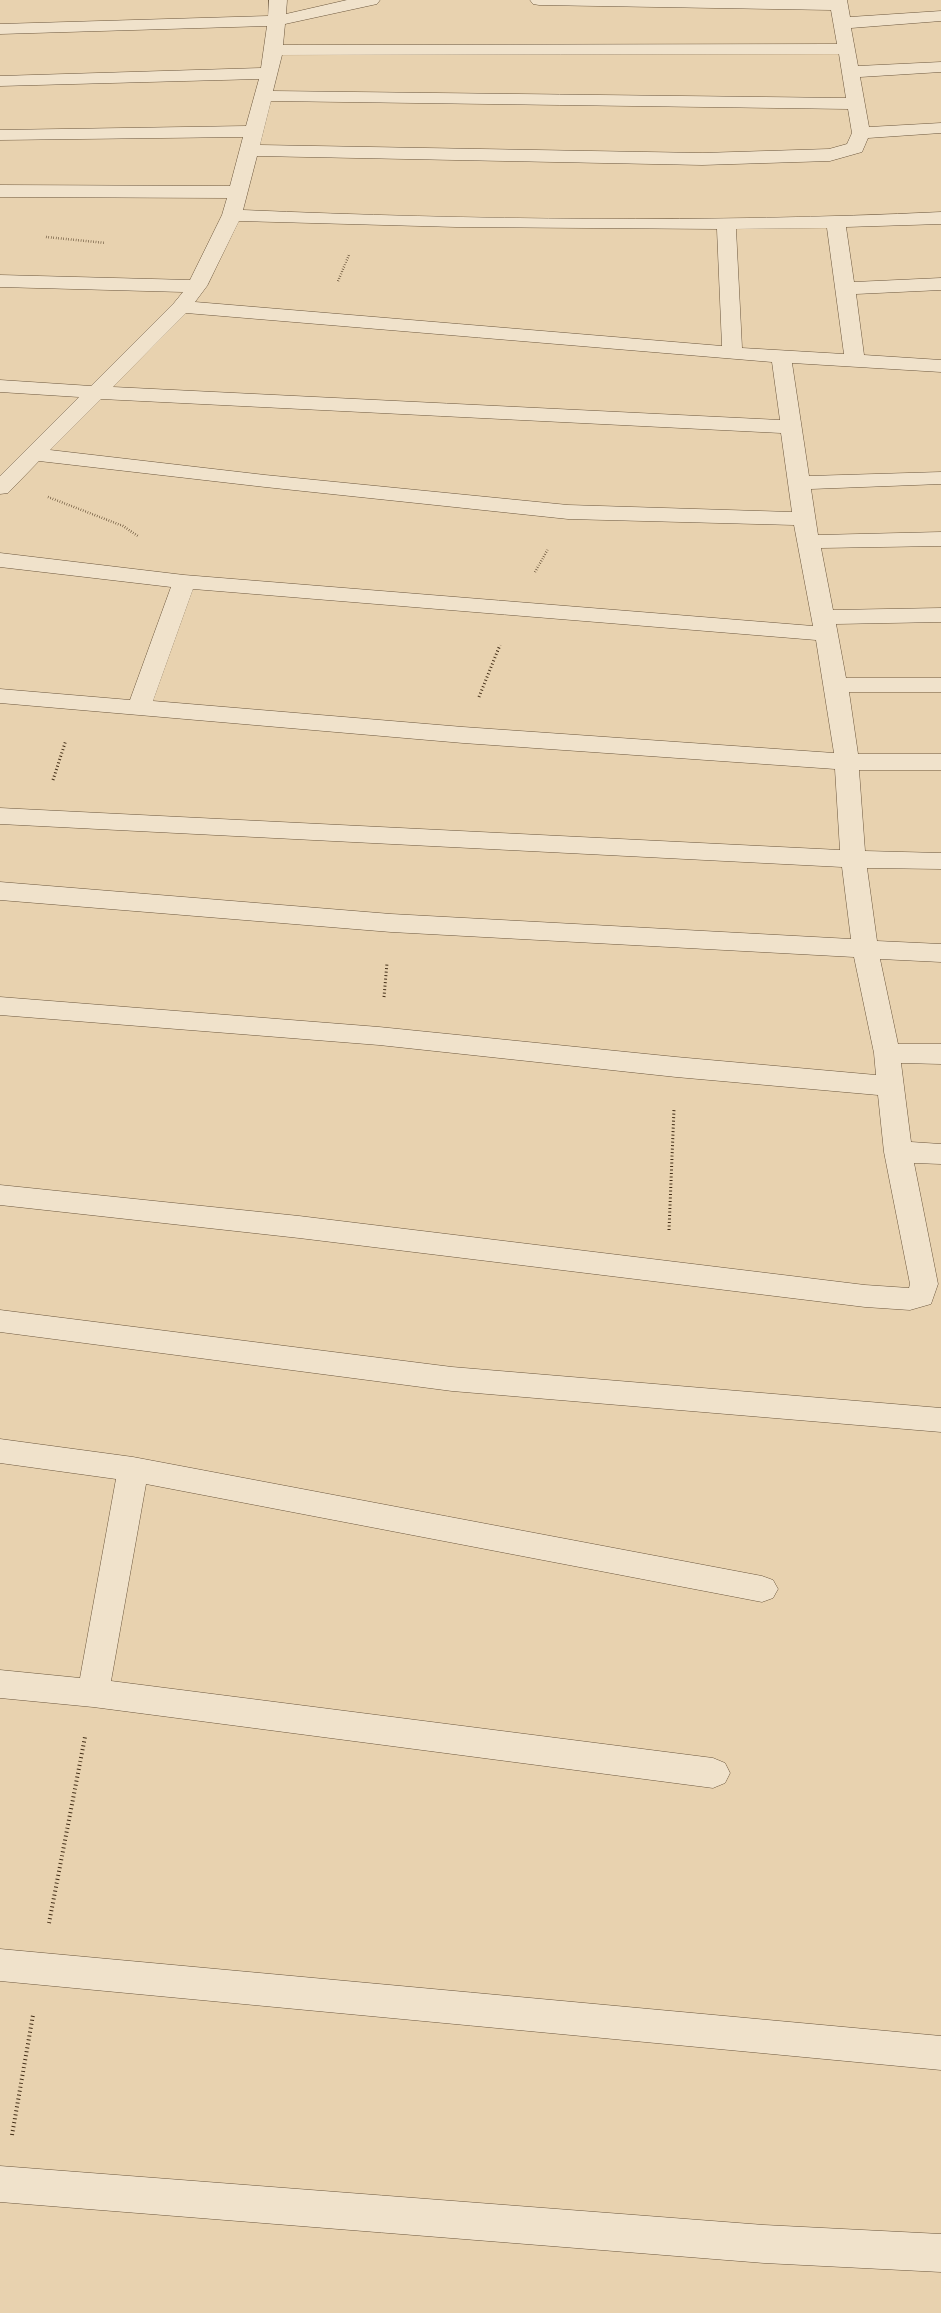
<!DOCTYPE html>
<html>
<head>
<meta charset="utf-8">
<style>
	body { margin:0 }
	canvas { display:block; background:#e8d2af }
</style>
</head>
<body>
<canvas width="941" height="2313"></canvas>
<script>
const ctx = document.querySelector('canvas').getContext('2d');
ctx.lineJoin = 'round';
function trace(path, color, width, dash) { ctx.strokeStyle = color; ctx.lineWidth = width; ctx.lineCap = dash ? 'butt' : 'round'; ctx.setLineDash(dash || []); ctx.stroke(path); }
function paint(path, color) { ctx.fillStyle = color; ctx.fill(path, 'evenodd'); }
const minor = new Path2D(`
	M269,0H287L286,14L347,0H380L377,4L285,24L283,45L837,44L831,10L539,5L533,4L530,0H847L850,17L941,11V21L851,28L858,66L941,62V72L860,77L869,127L941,123V133L868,138L862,152L830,161L702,165L257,156L243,210C475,220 709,223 941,212V224L846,227L854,282L941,278V290L856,294L864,355L941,360V372L792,363L809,476L941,472V484L811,489L818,535L941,532V546L821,548L833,610L941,608V622L836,624L846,678H941V692H849L858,754H941V770H859L865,851L941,853V869L867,868L877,941L941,944V962L880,959L898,1044H941V1064L901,1063L911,1142L941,1144V1164L914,1163L938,1284L931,1304L910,1310L865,1307L299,1238L0,1205V1185L299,1216L865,1285L909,1288L910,1284L884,1152L878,1095L676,1077L379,1045L0,1015V997L379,1027L676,1057L876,1075L874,1053L854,957L391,932L0,900V882L391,914L851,939L842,867L0,824V808L840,850L835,769L463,743L0,703V689L130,700L171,587L0,567V553L184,575L813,626L794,525L568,519L265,487L39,461L8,493L0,494V476L79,397L0,392V380L91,386L174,303L183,292L0,287V275L190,280L222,215L227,198L0,197V185L230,186L243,137L0,140V130L246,126L259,79L0,86V76L261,68L267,26L0,34V24L268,16ZM839,54L846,98L273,91L282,55ZM271,101L848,109L852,133L847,144L829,149L702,153L260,145ZM239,221L456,227L717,229L722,346L195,302L207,286ZM827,228L844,354L742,348L736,229ZM186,313L772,362L780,420L113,387ZM101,399L781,433L792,512L568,505L265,475L50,450ZM193,589L816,640L834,753L463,727L153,701Z
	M0,1310L452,1367L941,1408V1432L452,1391L0,1332Z
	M0,1439L133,1457L762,1576L773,1580L778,1589L773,1598L762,1602L146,1484L111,1681L713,1758L725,1763L730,1773L725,1783L713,1788L93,1707L0,1698V1670L80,1678L116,1479L0,1463Z
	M0,1949L941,2036V2070L0,1981Z
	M0,2166L764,2225L941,2234V2272L764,2263L0,2202Z`);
trace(minor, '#6c573d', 1);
trace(new Path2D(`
	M46,237L105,243
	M338,281L349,255
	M48,497L123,526L138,536
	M535,572L548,549`), '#432e17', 2.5, [0.5, 2]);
trace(new Path2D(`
	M479,697L500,645
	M53,780L66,740
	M384,997L387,963
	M669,1230L674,1109`), '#432e17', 3, [1, 2.5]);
trace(new Path2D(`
	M49,1923L85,1737
	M12,2135L33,2015`), '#432e17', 4, [1, 3]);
paint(minor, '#f0e2cb');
</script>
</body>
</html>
